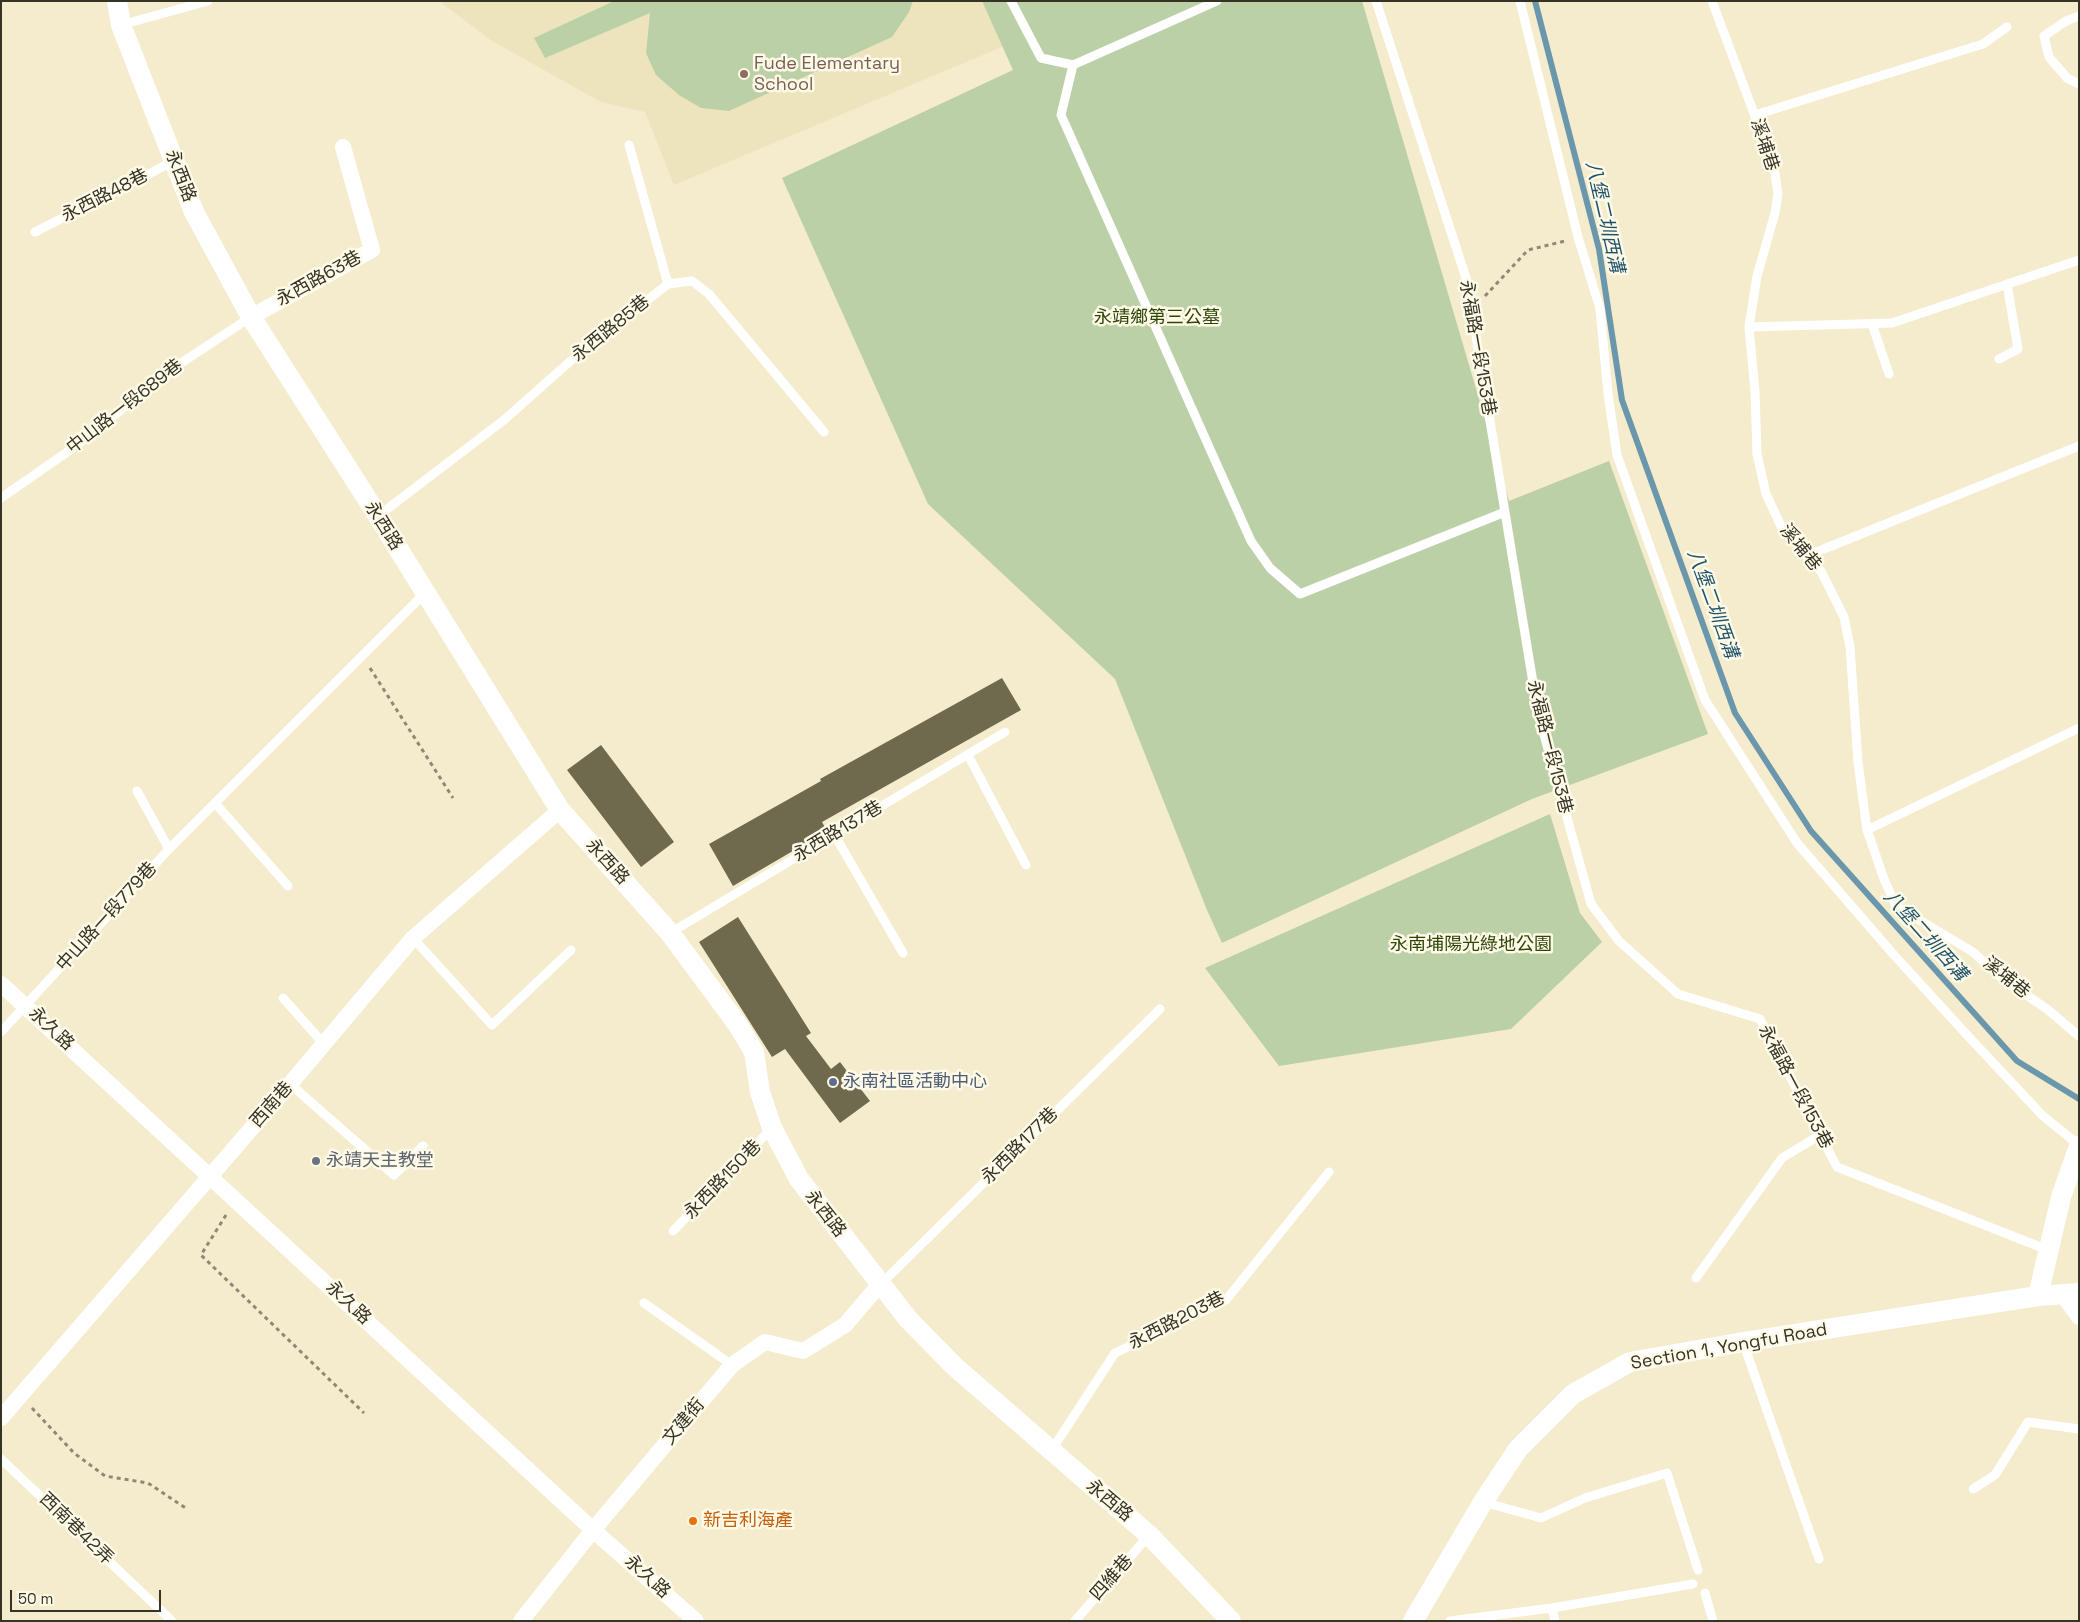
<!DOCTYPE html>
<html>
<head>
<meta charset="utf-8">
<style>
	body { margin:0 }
	#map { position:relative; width:2080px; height:1622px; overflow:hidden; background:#f4eccd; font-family:"Space Grotesk",sans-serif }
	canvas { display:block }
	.frame { position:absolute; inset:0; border:2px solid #353226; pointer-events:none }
	.scale { position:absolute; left:10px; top:1590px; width:151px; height:22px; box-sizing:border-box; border:2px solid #353226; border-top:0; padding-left:6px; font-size:15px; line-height:18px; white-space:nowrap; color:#353226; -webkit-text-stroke:4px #fefae7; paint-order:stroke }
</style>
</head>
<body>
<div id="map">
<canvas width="2080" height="1622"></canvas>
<div class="frame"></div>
<div class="scale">50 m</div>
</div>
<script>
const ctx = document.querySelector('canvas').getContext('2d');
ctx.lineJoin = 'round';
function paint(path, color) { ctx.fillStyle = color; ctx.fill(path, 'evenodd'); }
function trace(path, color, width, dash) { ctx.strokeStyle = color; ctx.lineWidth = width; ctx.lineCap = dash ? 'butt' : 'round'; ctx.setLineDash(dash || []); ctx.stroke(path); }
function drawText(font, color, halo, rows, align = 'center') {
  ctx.font = font + ' "Space Grotesk","Noto Sans TC",sans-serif'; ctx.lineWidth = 5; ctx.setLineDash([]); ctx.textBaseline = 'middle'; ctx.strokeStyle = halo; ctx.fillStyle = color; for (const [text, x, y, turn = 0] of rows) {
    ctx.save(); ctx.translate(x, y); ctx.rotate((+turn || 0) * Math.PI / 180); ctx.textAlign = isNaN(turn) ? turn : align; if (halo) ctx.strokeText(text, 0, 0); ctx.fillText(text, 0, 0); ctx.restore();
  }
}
paint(new Path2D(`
	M439,1H983L1004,46L674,185L645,112L601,102L492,41Z`), '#ede4bd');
paint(new Path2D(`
	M614,1H913L909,12L892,37L729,111L701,108L679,95L656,75L646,53L650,13L545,58L534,38Z
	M982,1H1362L1509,501L1609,461L1708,734L1532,799L1222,943L1207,910L1115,679L928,504L782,178L1013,70Z
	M1550,814L1580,913L1602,942L1511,1029L1279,1066L1205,968Z`), '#bbd0a7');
trace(new Path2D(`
	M1535,1L1599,249L1622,400L1735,713L1811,831L2017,1061L2079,1099`), '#6a97ab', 6);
paint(new Path2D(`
	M1002,678L1021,710L822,822L827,831L733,886L709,844L821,781L820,779Z
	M601,745L674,842L641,867L567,770Z
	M738,917L811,1033L806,1036L831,1069L840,1062L870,1101L840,1123L785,1049L772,1057L699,942Z`), '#6f694d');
trace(new Path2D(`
	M1485,296L1528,250L1565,241
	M370,668L453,798
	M226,1215L201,1255L364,1413
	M32,1408L74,1453L105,1476L148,1483L187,1509`), '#8e8974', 3, [4, 4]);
trace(new Path2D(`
	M1011,1L1041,58L1073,65L1217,1
	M1376,1L1467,281L1538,713L1591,904L1619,941L1678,994L1760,1019L1837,1167L2048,1250
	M1520,1L1578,237L1600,309L1608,394L1617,455L1705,700L1797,843L1894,955L1967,1035L2043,1116L2079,1145
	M1712,1L1774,167L1778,194L1775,213L1757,276L1749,327L1755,391L1757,454L1766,494L1781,526L1809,555L1822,573L1844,617L1850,647L1858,762L1867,830L1884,879L1896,906L1973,952L2004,980L2047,1009L2079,1036
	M2079,16L2066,21L2044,36L2049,57L2067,78L2079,84
	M121,25L208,1
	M1073,65L1061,115L1251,541L1270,568L1300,594L1505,512
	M1755,115L1983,44L2007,27
	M629,145L668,284
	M35,232L174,161
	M1872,324L1889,374
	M1749,327L1892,323L2079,260
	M1999,359L2018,349L2007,284
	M1,498L73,448L178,365L251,317
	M378,516L504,420L575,357L668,284L692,281L709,294L824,432
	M1809,555L2079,446
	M968,755L1026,865
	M137,791L169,849
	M215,803L288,886
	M1867,830L2079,728
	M834,834L903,953
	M670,933L1005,732
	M413,938L492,1025L571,950
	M283,998L323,1043
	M1,1032L169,849L425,593
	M290,1084L394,1175L423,1146
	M673,1231L772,1128
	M1696,1278L1782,1158L1820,1135
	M881,1284L1160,1009
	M644,1303L732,1365
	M1743,1342L1819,1559
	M1051,1451L1115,1353L1226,1300L1329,1172
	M1,1459L172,1621
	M1973,1489L1995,1475L2028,1422L2079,1429
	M1483,1502L1541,1518L1585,1498L1667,1473L1698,1570
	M1705,1593L1713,1621
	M1552,1608L1555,1621
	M1075,1621L1149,1535
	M1450,1621L1552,1608L1693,1584`), '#fff', 9);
trace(new Path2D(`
	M251,317L372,250L343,147
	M1,984L593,1530L696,1621
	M2063,1295L2079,1317
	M1,1418L290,1084L413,938L560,810
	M521,1621L593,1530L732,1365L765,1342L803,1351L845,1325L880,1284`), '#fff', 16);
trace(new Path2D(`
	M117,1L121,25L194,212L251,317L378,516L560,810L670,933L738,1025L754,1052L760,1092L772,1128L799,1179L908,1319L954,1366L1149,1535L1231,1621
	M2038,1296L2061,1197L2079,1146
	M1413,1621L1483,1502L1518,1449L1573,1394L1630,1362L1743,1342L2038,1296L2079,1293`), '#fff', 20);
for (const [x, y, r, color] of [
	[744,74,5,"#8d6e63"],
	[833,1082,5,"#5c6f8a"],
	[316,1161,5,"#6b7280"],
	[693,1521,5,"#e8710a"]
]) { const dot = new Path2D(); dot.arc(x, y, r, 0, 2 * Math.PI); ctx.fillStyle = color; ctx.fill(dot); trace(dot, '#fefae7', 2); }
drawText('18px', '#785e54', '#fefae7', [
	["Fude Elementary",754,64],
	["School",754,85]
], 'left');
drawText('18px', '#353226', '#fefae7', [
	["溪埔巷",1764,145,72],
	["永西路",180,176,69],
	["永西路48巷",105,196,-27],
	["永西路63巷",319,279,-29],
	["永西路85巷",611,329,-39],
	["永福路一段153巷",1477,348,80],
	["中山路一段689巷",125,407,-38],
	["永西路",383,526,58],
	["溪埔巷",1800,548,51],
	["永福路一段153巷",1549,747,76],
	["永西路137巷",838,832,-31],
	["永西路",607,862,48],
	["中山路一段779巷",107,917,-48],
	["溪埔巷",2006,978,39],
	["永久路",51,1029,43],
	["永福路一段153巷",1795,1087,62],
	["西南巷",272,1105,-49],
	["永西路177巷",1020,1146,-45],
	["永西路150巷",723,1180,-46],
	["永西路",825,1214,52],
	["永久路",348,1303,43],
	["永西路203巷",1177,1321,-27],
	["Section 1, Yongfu Road",1729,1347,-10],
	["文建街",684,1422,-50],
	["永西路",1109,1501,40],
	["西南巷42弄",76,1529,44],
	["永久路",647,1577,42],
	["四維巷",1112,1578,-49]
]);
drawText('18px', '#2d4608', '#fefae7', [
	["永靖鄉第三公墓",1157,318],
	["永南埔陽光綠地公園",1471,945]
]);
drawText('18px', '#4e5e75', '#fefae7', [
	["永南社區活動中心",843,1082]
], 'left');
drawText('18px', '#5b616d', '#fefae7', [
	["永靖天主教堂",326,1161]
], 'left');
drawText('18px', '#c56008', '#fefae7', [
	["新吉利海產",703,1521]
], 'left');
drawText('italic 19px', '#1f536c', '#fefae7', [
	["八堡二圳西溝",1604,217,77],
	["八堡二圳西溝",1712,604,70],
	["八堡二圳西溝",1925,936,48]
]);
</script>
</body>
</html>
